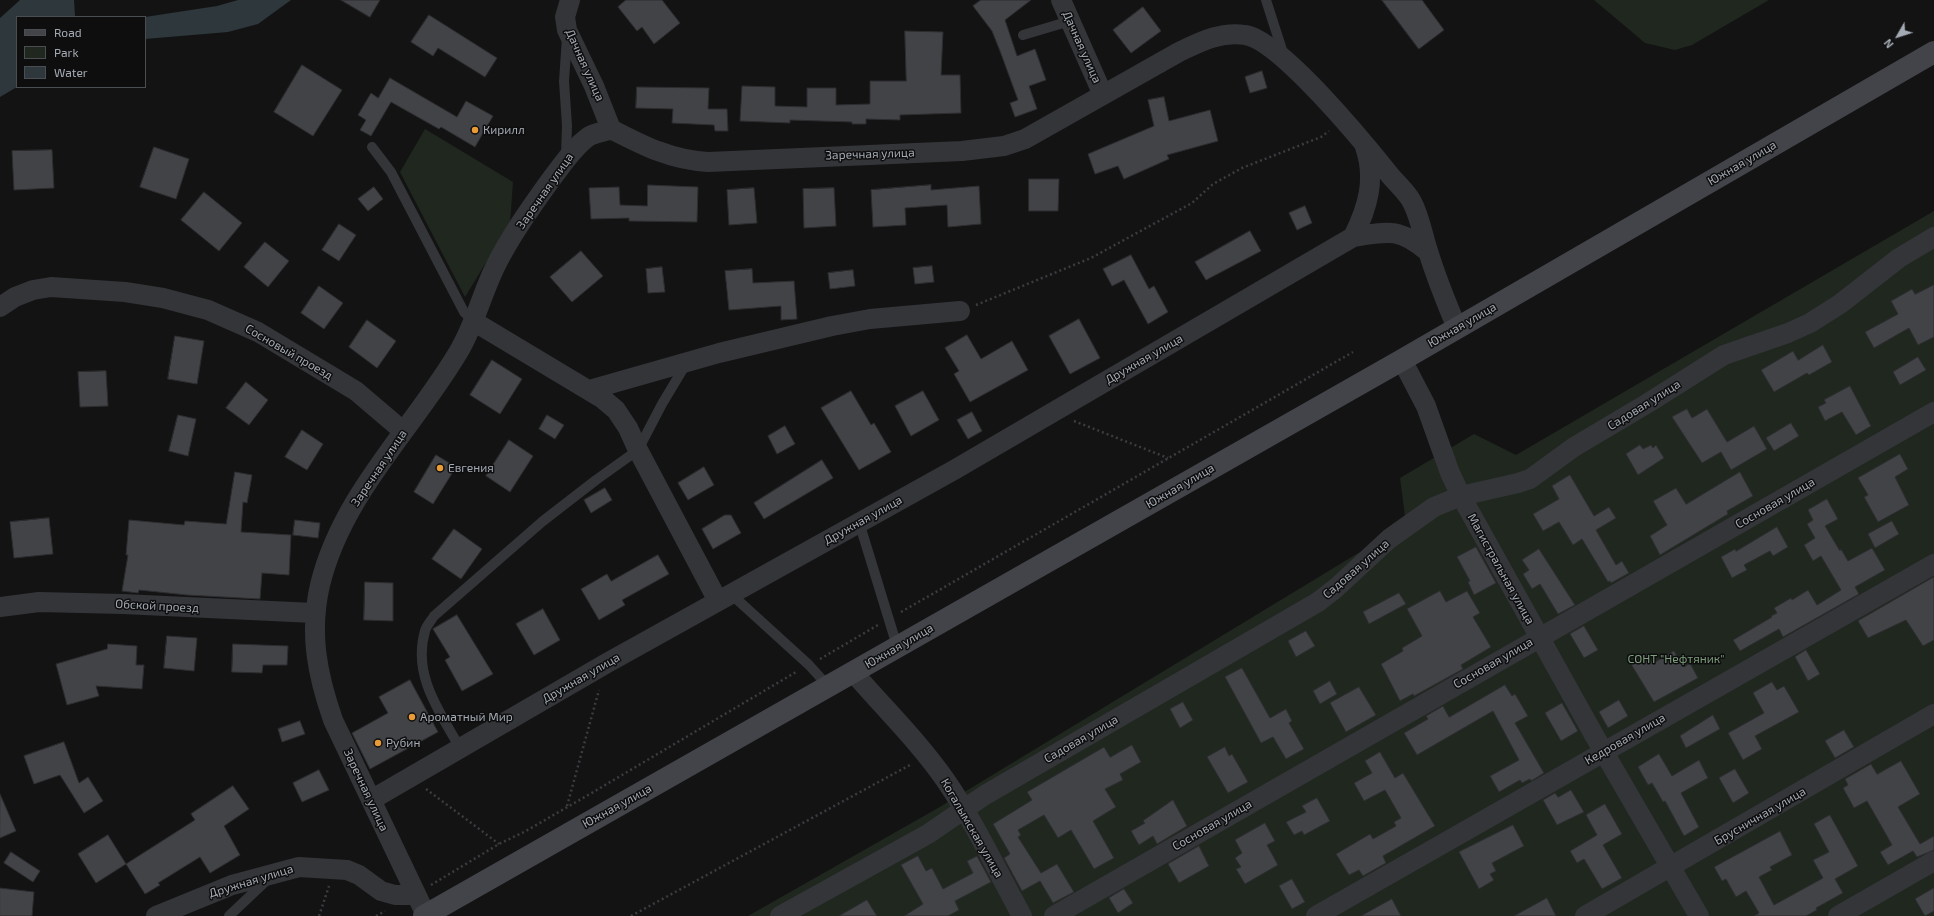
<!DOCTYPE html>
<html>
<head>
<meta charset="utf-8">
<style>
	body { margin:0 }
	#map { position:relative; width:1934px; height:916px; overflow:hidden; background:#131314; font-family:"Exo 2",sans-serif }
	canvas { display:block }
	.legend { position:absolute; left:16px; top:16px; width:130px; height:72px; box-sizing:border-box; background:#0e0e0f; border:1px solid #4a4d51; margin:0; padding:5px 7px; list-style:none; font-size:12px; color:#a5abb4 }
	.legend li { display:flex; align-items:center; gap:8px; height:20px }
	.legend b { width:20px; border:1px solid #4a4d51 }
	.north { position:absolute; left:1878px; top:16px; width:40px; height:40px; -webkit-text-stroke:3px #0e0e0f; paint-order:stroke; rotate:231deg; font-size:11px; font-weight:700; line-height:16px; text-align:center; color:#a5abb4 }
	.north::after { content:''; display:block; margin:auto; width:14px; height:18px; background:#a5abb4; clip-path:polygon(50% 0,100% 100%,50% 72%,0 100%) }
</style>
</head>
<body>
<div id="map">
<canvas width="1934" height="916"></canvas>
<ul class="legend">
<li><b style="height:5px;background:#424449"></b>Road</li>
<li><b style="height:11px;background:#1f271f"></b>Park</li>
<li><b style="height:11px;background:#2d373c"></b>Water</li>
</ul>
<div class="north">N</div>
</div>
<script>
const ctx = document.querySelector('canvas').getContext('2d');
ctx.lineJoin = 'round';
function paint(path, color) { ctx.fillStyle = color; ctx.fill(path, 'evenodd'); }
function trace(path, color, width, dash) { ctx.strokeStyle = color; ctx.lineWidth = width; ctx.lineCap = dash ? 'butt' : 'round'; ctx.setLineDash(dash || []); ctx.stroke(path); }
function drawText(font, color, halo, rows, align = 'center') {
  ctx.font = font + ' "Exo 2",sans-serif'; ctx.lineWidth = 3; ctx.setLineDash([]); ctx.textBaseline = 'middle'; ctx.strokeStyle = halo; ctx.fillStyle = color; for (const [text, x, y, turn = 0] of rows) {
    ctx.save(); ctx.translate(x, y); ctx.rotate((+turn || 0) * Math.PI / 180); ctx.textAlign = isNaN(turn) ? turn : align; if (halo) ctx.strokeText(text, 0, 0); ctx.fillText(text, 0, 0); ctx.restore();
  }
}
paint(new Path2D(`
	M1594,0H1769L1692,45L1675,50L1645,43Z
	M425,129L513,182L510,223L465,297L400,172Z
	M1934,211V916H748L938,808L1406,524L1400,478L1474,434L1516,455Z`), '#1f271f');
paint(new Path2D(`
	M20,0H74L75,16L17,17V87L0,97V18Z
	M238,0H291L258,24L228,32L145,39V17L217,6Z`), '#2d373c');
const building = new Path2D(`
	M341,0H380L370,17Z
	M626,0H662L680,23L654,44L642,27L637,31L618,7Z
	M981,0H1031L1005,20L1017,56L1035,49L1046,80L1029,86L1037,109L1015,117L1010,103L1018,100L1000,51L992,31L973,6Z
	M1382,0H1422L1444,30L1419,49Z
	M1143,7L1161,31L1131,53L1113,30Z
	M429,15L497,58L485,77L438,48L433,56L411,42Z
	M905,31L943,32L941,75H960L961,113L900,115V120L866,119V124H852V122L790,120V123L740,121L742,86L775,87V106L807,107V88H836V105L870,104V81H906Z
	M302,65L342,90L313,136L274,112Z
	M1262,71L1267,88L1250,93L1245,77Z
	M390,78L457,117L466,101L493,116L475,147L441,127L439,129L391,102L371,136L360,130L366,120L358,115L371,93L378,98Z
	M637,87L709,88L708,109H727L728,131H715L714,125L672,123L673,109L636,108Z
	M1164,97L1169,121L1210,110L1218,141L1167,155L1169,159L1124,179L1118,166L1095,174L1088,154L1154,126L1148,100Z
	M154,147L189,159L176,199L140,187Z
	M52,150L54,188L14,190L12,151Z
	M1029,179H1059L1058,211H1029Z
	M648,185L698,187L697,222L629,221V218L591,219L589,188L619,187L620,205L647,206Z
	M931,185V190L979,186L981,224L948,227L947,205L905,208L906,225L873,227L871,190Z
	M374,187L383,199L368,211L358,199Z
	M754,188L757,223L729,225L727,190Z
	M834,188L836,226L804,228L803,189Z
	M204,192L242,223L219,251L181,220Z
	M1305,206L1312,223L1297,230L1289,213Z
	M339,224L356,235L339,261L322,250Z
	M1250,231L1261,251L1206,280L1195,262Z
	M265,242L289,261L268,287L244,267Z
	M581,251L603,276L572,302L550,277Z
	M1131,255L1149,289L1154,286L1168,312L1148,324L1124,280L1112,286L1103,269Z
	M932,266L934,282L915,284L913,268Z
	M662,267L665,292L648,293L646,269Z
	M752,269L753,283L794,281L797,319L781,320V306L729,310L725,271Z
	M853,270L855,286L830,289L828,273Z
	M1934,285V337L1918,345L1909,328L1874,348L1865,332L1898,314L1891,301L1912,289L1915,294Z
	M319,286L343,303L324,329L301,313Z
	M1079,319L1100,358L1070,374L1049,336Z
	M367,320L396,341L377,368L349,347Z
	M967,335L981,359L1012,341L1028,370L970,402L954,374L959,371L945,348Z
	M175,336L204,341L197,384L168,379Z
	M1823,345L1832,362L1809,375L1807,373L1774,392L1761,370L1793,351L1798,360Z
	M1918,357L1926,370L1900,385L1893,372Z
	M492,360L522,379L500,414L470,395Z
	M106,371L108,406L80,407L78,372Z
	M246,382L268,400L249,425L226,408Z
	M1850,386L1871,426L1856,435L1842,412L1825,421L1818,407L1826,403L1824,400Z
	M851,391L871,425L874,423L891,452L859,470L821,408Z
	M923,391L939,420L911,436L895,406Z
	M1687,409L1692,418L1707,409L1727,442L1754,426L1767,449L1731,470L1721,452L1702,463L1672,417Z
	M972,412L982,431L968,439L957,420Z
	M178,415L196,419L188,456L169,451Z
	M547,415L564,425L555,439L539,429Z
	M1791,423L1799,436L1774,451L1766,438Z
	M785,426L795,444L777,454L768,436Z
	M302,430L323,444L307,470L285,457Z
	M509,440L533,456L510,492L486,476Z
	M1640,445L1643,449L1651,445L1653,448L1656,445L1664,458L1638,475L1626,454Z
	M1900,454L1908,469L1895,477L1909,505L1878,522L1864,497L1868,495L1858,478Z
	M436,455L456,467L433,504L414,492Z
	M822,460L833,478L764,519L754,503Z
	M704,467L714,485L688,500L678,483Z
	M235,472L252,475L247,503L243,502L241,532L291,535L289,575L262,573L260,599L187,595L139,590L138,593L122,591L128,555H126L129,520L184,525L185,521L226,524Z
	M1740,472L1753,496L1727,511L1728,514L1660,555L1650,536L1667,525L1653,501L1676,488L1686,504Z
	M1570,475L1594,516L1609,507L1616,518L1596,530L1616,565L1622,561L1629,573L1611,583L1610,581L1608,582L1582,539L1573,545L1559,522L1543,531L1533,514L1559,499L1552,486Z
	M605,488L612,500L591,513L584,500Z
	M1827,499L1838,519L1825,526L1840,551L1841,549L1848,561L1872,548L1885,570L1855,587L1859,594L1783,637L1779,629L1740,651L1733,640L1772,617L1771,616L1777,613L1774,608L1791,598L1792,600L1808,590L1817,605L1841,590L1821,556L1813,561L1804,545L1815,538L1807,524L1813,520L1808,510Z
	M725,515H731L741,533L713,549L702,529Z
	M49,518L53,554L14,558L10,522Z
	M295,520L320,523L318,538L293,535Z
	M1892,521L1899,534L1875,548L1868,534Z
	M1777,527L1788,547L1773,556L1770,551L1744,565L1747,570L1732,578L1721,557L1735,549L1736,551Z
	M454,529L482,549L461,579L432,559Z
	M1476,547L1496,583L1474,595L1468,582L1470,581L1457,557Z
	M1539,549L1575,605L1558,614L1540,584L1532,589L1523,574L1529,570L1522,560Z
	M658,555L669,574L622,600L625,605L599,620L581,589L607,574L611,581Z
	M1934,577V640L1923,646L1906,620L1868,638L1858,621Z
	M365,582L393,583V621L364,620Z
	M1440,591L1446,602L1467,591L1480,613L1473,617L1491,647L1461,665L1463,669L1414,696L1413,694L1400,701L1381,664L1403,651L1402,648L1422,636L1407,609Z
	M1399,593L1406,604L1369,624L1363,612Z
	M543,609L560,640L534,655L516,624Z
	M457,615L493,674L462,691L445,660L450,657L433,629Z
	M1584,626L1598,650L1584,658L1570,634Z
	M1306,631L1315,646L1296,657L1288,641Z
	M167,636L197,638L194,671L164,668Z
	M108,644L137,646L136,665H144L142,689L96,686L99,696L67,705L56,664L107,649Z
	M233,644L288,646L287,665H263L262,673L232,672Z
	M1806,650L1820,674L1808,681L1795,657Z
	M1674,651L1684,667L1690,663L1698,678L1654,702L1631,664L1648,654L1653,663Z
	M1242,668L1270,718L1286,709L1292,721L1289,723L1304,749L1286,759L1273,737L1261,743L1225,677Z
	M410,680L438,732L370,769L352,733L388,713L379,697Z
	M1330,681L1337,694L1320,704L1313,691Z
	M1772,682L1777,690L1784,686L1799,712L1755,736L1762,749L1743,760L1728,733L1764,713L1753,693Z
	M1505,685L1512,696L1515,694L1528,716L1515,723L1544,773L1531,781L1530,779L1522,783L1520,780L1499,792L1490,776L1519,760L1493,711L1417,755L1404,733L1428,719L1426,716L1443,706L1449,717Z
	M1359,687L1376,715L1346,732L1330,703Z
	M1619,700L1628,716L1608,728L1599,712Z
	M1183,702L1193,720L1180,728L1170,709Z
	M1562,703L1578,731L1561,741L1545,713Z
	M1713,715L1720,729L1686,748L1680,736Z
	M300,721L305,734L282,742L278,729Z
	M1844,730L1854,747L1835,758L1825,741Z
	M64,742L79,783L88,777L103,801L84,813L60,775L34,784L24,756Z
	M1132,745L1141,762L1120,774L1123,780L1105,789L1116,807L1093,821L1114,858L1094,869L1071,830L1058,838L1044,815L1018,830L1021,835L1018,837L1041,873L1057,864L1074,892L1053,903L1040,881L1022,891L1004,858L1010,854L993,824L1032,800L1027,792L1104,747L1110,757Z
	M1225,747L1229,756L1232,754L1248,782L1228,793L1207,757Z
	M1380,752L1395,778L1403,773L1435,826L1383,856L1386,863L1363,876L1359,870L1349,875L1336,854L1370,834L1373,839L1396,826L1394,822L1401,818L1385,790L1364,801L1354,783L1372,773L1365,761Z
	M1659,754L1672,776L1699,760L1708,778L1681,793L1699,827L1684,836L1665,801L1663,802L1652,783L1648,785L1638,767Z
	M1901,761L1920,794L1898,807L1920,844L1934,836V850L1917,857L1913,851L1888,865L1880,852L1892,845L1867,801L1854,808L1843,788L1848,785L1845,779L1871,764L1877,774Z
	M1735,769L1749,793L1733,803L1719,778Z
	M319,770L329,790L302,802L293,783Z
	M233,786L249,809L224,826L240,855L210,873L200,857L158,883L160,885L145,894L126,864L195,820L191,814Z
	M1571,790L1584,812L1557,825L1543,800L1555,793L1558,797Z
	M0,794L16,831L0,838Z
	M1317,798L1330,821L1304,835L1302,831L1294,835L1286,822L1306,812L1302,806Z
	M1173,800L1187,826L1157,844L1153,836L1139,845L1131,831L1145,823L1143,821Z
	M1605,804L1622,834L1603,845L1622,878L1602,889L1584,859L1577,863L1570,851L1597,835L1586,815Z
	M1830,815L1858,866L1835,879L1843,893L1816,908L1817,910L1806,916H1754L1759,913L1746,891L1736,897L1726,879L1722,881L1714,867L1780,831L1792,855L1770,867L1772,870L1759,877L1774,905L1823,878L1813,860L1829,852L1814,824Z
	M1265,823L1275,841L1267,845L1278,865L1245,884L1236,869L1241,867L1235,858L1242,853L1235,840Z
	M1513,825L1524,846L1492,863L1496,871L1490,874L1494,880L1479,889L1459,852Z
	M108,835L126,864L96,883L78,854Z
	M1199,846L1209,866L1179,883L1168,864Z
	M11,852L40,871L33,882L4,863Z
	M918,856L926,871L932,868L943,889L973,873L967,861L977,856L991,882L955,901L959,910L948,916H904L923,904L901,865Z
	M1292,879L1305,902L1292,909L1279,886Z
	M0,888L34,892L32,916H0Z
	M1934,888V911L1925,916L1915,899Z
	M1124,889L1133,903L1118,913L1109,898Z
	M1547,898L1556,916H1514Z
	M1392,899L1401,916H1361Z
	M867,900L877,916H839Z`);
paint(building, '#424347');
trace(building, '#2d2d30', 1);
trace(new Path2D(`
	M976,305L1091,258L1192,203L1213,184L1242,168L1321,137L1329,131
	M1074,421L1168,458
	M901,612L1353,352
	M820,659L878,625
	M426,789L499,844
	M567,806L599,690
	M431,885L499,844L526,831L595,791L796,672
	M319,916L329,886
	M376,916L385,911
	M631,916L910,765`), '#3a3c40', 2.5, [2, 3]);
trace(new Path2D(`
	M1266,0L1284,56
	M1023,35L1070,21
	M372,147L391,172L464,312L473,321
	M566,155L567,126L564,81L567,38
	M859,522L897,646
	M731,594L809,665L828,686
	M460,748C440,712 412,675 425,631C426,626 431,621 434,616L543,521L596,480L638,450L662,404L686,364
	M229,916L267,880`), '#343539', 10);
trace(new Path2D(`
	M570,0L565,17L567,30L594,86L611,129
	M1061,0L1103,95
	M1353,237C1368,207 1376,179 1365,147
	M0,307L15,297L33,290L51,287L125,292L163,298L208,310L258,332L356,391L403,431
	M473,321L603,399L616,410L628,428L638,450L718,601
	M1402,360L1426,406L1450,473L1461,496L1594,735L1699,916
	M589,390L719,353L832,326L870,319L960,311
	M0,607L39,602L123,604L314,613
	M853,672C884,708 919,742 946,781C975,823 997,871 1022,916
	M371,800L607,663L954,470L1353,237C1389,231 1400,228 1428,252
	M426,915L333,720C317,674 309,633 320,585C342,494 413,429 459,351C475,324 482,293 496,265C511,235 532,206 552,178C563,164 573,148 588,137C594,133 604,132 611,129C644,146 671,160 708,162L962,151L1004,146L1025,139L1179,52C1200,42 1221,31 1245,35C1280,40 1365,144 1389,174C1396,183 1407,192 1412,202C1420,217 1423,236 1428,251C1436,277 1446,302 1457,328
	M156,916L232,885L299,867L347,870L359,875L381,891L395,895H415
	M780,916L928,834L985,795L1318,602L1336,588L1389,539L1434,507L1461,496L1518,483L1530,479L1574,447L1648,403L1724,355L1788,333L1810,323L1840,304L1899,258L1934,237
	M1054,916L1934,412
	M1316,916L1934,564
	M1585,916L1934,714
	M1838,916L1934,861`), '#343539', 20);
trace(new Path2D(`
	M424,916L1402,360L1934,52`), '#424449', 22);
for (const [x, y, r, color] of [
	[475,130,4,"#e99b36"],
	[440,468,4,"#e99b36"],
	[412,717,4,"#e99b36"],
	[378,743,4,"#e99b36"]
]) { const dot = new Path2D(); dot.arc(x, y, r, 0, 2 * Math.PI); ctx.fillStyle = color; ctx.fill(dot); trace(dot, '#0e0e0f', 1.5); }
drawText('12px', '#a5abb4', '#0e0e0f', [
	["Дачная улица",1082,47,66],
	["Дачная улица",585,65,66],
	["Заречная улица",870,154,-2],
	["Южная улица",1742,163,-30],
	["Заречная улица",545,191,-55],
	["Южная улица",1462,325,-30],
	["Сосновый проезд",289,352,30],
	["Дружная улица",1144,359,-30],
	["Садовая улица",1644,405,-32],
	["Заречная улица",379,468,-56],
	["Южная улица",1180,486,-30],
	["Сосновая улица",1775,503,-30],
	["Дружная улица",863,520,-29],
	["Садовая улица",1356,569,-41],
	["Магистральная улица",1501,569,61],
	["Обской проезд",157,606,3],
	["Южная улица",899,646,-30],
	["Сосновая улица",1493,663,-30],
	["Дружная улица",581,678,-30],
	["Садовая улица",1081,739,-30],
	["Кедровая улица",1625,739,-30],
	["Заречная улица",366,790,65],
	["Южная улица",617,806,-29],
	["Брусничная улица",1760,816,-30],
	["Сосновая улица",1212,825,-30],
	["Когалымская улица",972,828,60],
	["Дружная улица",251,881,-17]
]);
drawText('12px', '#a5abb4', '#0e0e0f', [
	["Кирилл",483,130],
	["Евгения",448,468],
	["Ароматный Мир",420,717],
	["Рубин",386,743]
], 'left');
drawText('12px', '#7e9e7d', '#0e0e0f', [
	["СОНТ \"Нефтяник\"",1676,659]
]);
</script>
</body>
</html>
